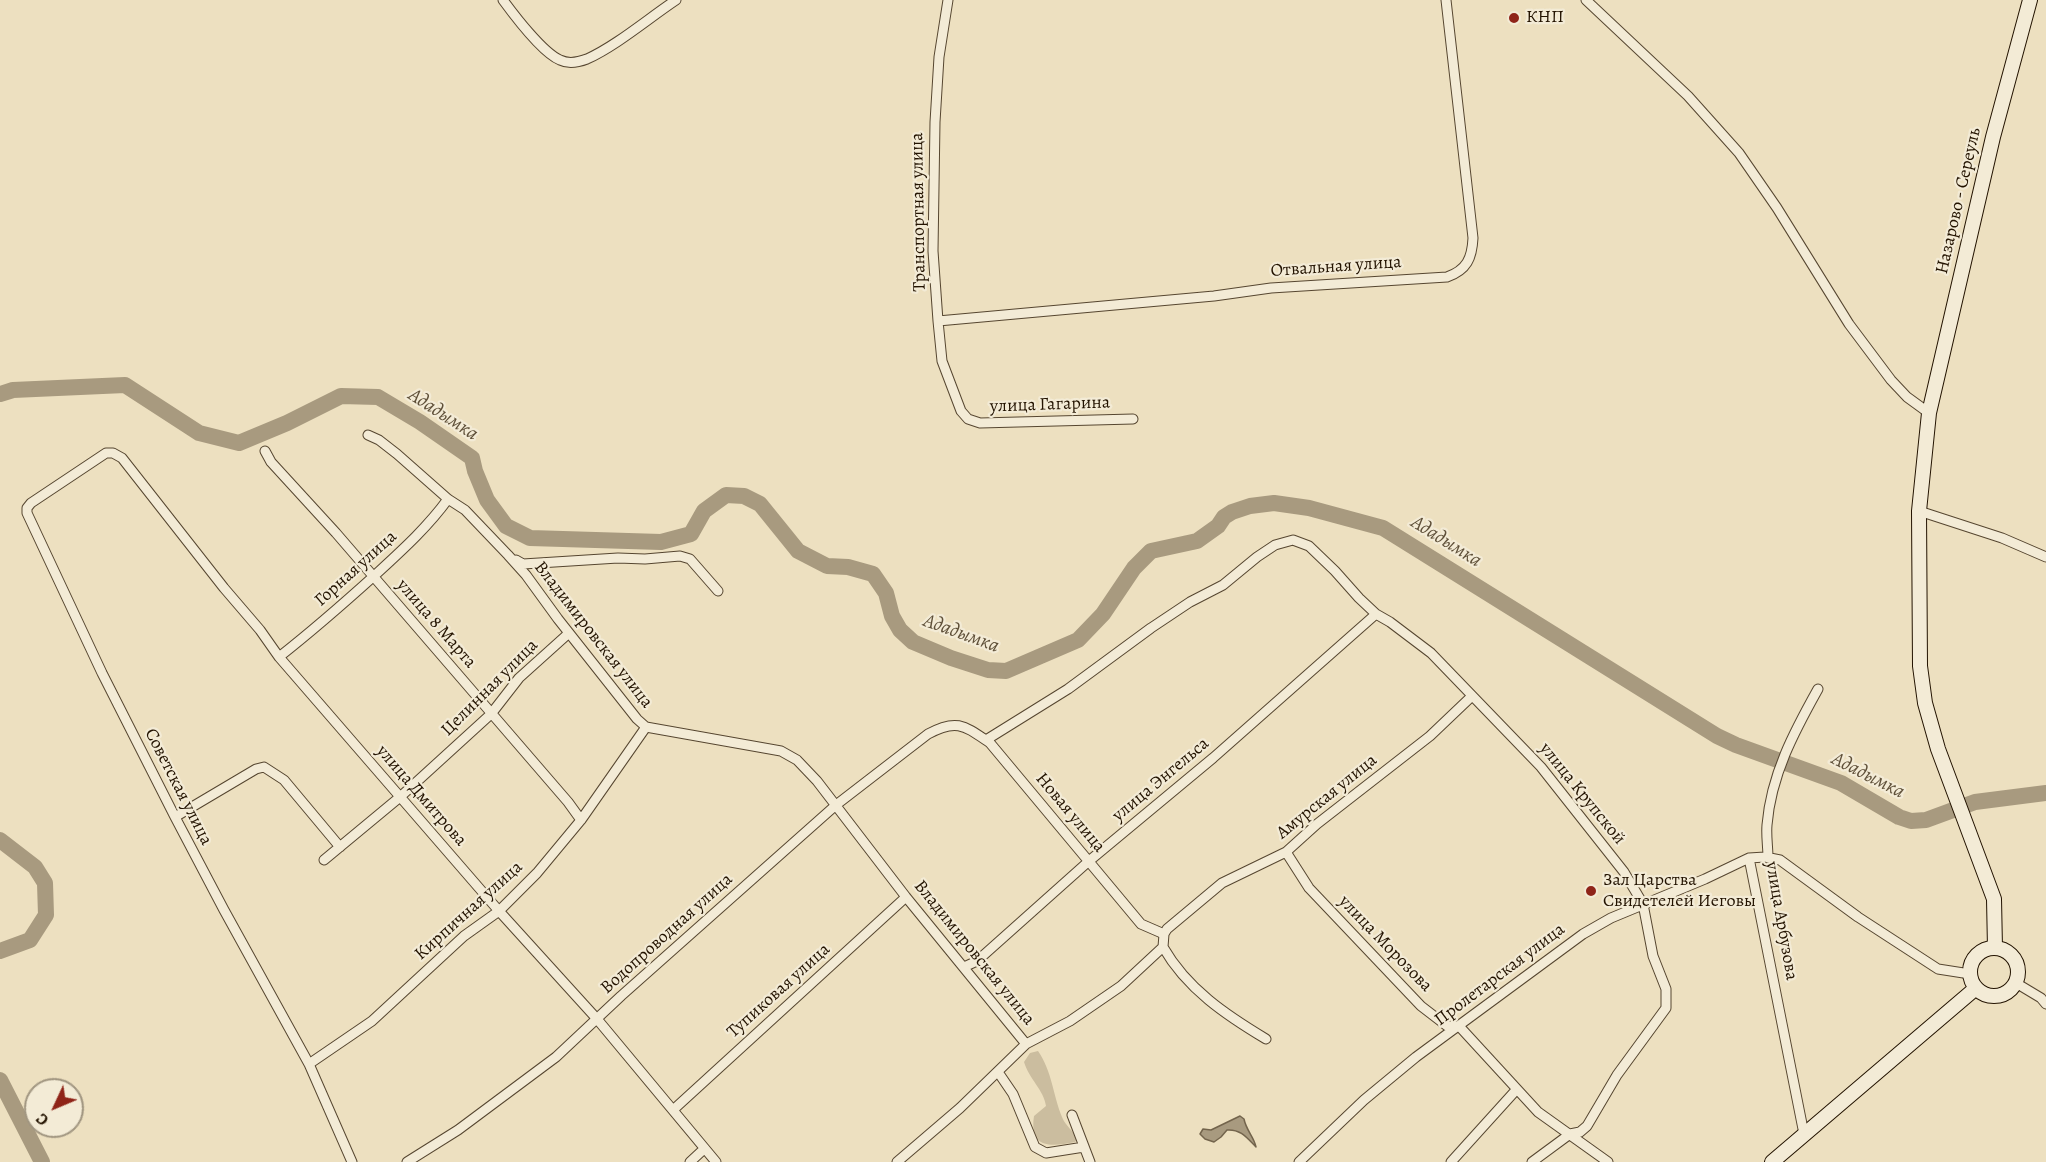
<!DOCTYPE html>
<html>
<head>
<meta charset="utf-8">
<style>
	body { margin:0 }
	#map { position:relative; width:2046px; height:1162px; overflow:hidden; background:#ede0c0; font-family:Alegreya,serif }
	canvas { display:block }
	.north { position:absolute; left:24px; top:1078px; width:60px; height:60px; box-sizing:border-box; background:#f3ebd6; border:2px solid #a09580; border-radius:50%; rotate:226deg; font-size:16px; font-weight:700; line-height:24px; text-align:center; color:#231300 }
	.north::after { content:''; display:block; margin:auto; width:21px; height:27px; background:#8f2418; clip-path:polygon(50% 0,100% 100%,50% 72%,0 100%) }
</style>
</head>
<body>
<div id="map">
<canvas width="2046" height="1162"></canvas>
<div class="north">С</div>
</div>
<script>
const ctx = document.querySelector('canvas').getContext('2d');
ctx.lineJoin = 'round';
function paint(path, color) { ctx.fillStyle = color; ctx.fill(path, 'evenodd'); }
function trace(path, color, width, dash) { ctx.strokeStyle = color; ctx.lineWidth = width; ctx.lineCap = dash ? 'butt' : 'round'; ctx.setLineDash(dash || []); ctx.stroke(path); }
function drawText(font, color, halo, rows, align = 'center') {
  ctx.font = font + ' Alegreya,serif'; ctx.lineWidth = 4.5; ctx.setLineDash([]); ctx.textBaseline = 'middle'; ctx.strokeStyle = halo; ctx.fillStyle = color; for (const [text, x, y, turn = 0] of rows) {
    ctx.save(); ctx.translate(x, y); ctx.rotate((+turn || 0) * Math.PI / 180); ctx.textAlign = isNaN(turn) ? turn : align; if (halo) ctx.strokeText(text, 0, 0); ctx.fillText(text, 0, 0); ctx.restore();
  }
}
paint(new Path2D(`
	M1038,1051C1052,1071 1053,1095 1062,1117C1066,1127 1073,1129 1077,1140L1075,1142C1051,1147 1029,1149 1034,1116L1046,1106C1044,1090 1029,1079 1024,1062L1030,1053Z`), '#cbbd9f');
const water = new Path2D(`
	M1240,1116L1244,1119C1246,1130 1254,1137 1256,1147C1247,1138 1241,1129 1227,1130L1221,1137L1214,1142L1205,1139L1200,1134L1203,1129L1211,1130Z`);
paint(water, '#a89a7f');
trace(water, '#73644c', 1.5);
trace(new Path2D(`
	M0,394L13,390L125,385L199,433L239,443L287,423L341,396L378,397L420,422L472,458L475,471L487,500L506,526L530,538L661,542L691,534L704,511L726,495L744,496L760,504L798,551L827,566L848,567L873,574L886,593L892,616L900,630L913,642L951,658L988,670L1006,671L1078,640L1103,614L1134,568L1151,551L1197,541L1218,526L1224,517L1232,512L1250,506L1274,503L1309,508L1383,528L1717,736L1736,745L1841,783L1899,817L1911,821L1926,820L1975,802L2046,793
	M0,840L35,867L45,883L46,915L30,940L0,951
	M0,1080L42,1162`), '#a89a7f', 16);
const street = new Path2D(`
	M503,0C514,15 543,53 560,60C568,64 579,62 587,59C616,46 649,18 676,0
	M948,0L939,57L935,122L933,251L938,321L942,361L961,411L968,419L980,423L1133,419
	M1586,0L1688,96L1739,153L1777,208L1849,324L1891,380L1907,397L1929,413
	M938,321L1214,296L1271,288L1447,277C1467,270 1472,258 1473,238L1446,0
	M368,435L379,440L397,454L448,499L465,510L508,555L526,575L558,619L637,719L646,727L781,751L797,760L817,781L906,897L1026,1044
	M265,451L271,462L336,533L568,802L581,820
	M1919,511L2002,538L2046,557
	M516,560L523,564L618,558L645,559L680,556L690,559L718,591
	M279,657C312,631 343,604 374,576C400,552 427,528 448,499
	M986,740L1068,689L1151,628L1190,602L1223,585L1257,557L1275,545L1293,540L1309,546L1335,571L1359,598L1376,614L1390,622L1431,653L1541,767L1624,872L1643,904L1653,956L1666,989V1008L1617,1075L1587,1126L1580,1132L1570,1134L1532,1162
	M175,817L256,769L264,767L284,780L340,847
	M1286,852L1309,888L1421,1006L1447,1026H1459L1538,1112L1608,1162
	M1749,858L1804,1134
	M1768,858C1768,847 1766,836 1767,825C1771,775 1794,732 1818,689
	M324,860L400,797L491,714L519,678L569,633
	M1163,947C1187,989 1226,1015 1266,1039
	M964,967L977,961L1089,861L1213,758L1376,614
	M2016,983L2041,998L2046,1004
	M309,1064L372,1021L464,936L499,911L537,873L581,820L646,727
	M998,1072L1013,1094L1035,1147L1046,1153L1084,1147
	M673,1110L906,897
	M1072,1115L1090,1162
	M352,1162L309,1064L224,910L175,817L102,673L27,513V508L31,503L106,453H113L122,458L224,588L260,630L279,657L499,911L597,1019L716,1162
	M407,1162L458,1130L556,1057L621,996L836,805L928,734C957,718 965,726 990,743L1141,924L1164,934
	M690,1162L704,1149
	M897,1162L960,1108L1026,1044L1070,1021L1121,986L1163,947L1164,934L1167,929L1222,883L1286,852L1317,824L1430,736L1472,696
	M1299,1162L1364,1100L1416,1057L1583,934L1611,918L1705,879L1749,858L1765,857L1780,860L1858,917L1938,969L1970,974
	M1451,1162L1517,1089`);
const secondary = new Path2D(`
	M1970 972a24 24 0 1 1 48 0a24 24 0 1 1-48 0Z
	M1995,948L1994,899L1938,749L1925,703L1920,666L1919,511L1929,413L1993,137L2030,0
	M1772,1162L1976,988`);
trace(street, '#564630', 11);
trace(secondary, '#231300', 16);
trace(street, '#f3ebd6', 9);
trace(secondary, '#f3ebd6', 14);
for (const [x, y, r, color] of [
	[1514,18,6,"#8f2418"],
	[1591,891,6,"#8f2418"]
]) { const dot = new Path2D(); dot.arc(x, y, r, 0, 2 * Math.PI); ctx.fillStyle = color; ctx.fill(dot); trace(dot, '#f3ebd6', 2); }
drawText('18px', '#231300', '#f3ebd6', [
	["КНП",1526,18],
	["Зал Царства",1603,881],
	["Свидетелей Иеговы",1603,902]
], 'left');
drawText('18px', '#231300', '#f3ebd6', [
	["Назарово - Сереуль",1959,201,-77],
	["Транспортная улица",919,212,-91],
	["Отвальная улица",1336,267,-4],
	["улица Гагарина",1050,405,-2],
	["Горная улица",356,569,-42],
	["улица 8 Марта",436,624,49],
	["Владимировская улица",593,635,52],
	["Целинная улица",490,688,-45],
	["улица Энгельса",1161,780,-40],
	["Советская улица",178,787,63],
	["улица Крупской",1582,794,51],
	["улица Дмитрова",421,796,49],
	["Амурская улица",1327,797,-39],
	["Новая улица",1070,813,50],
	["Кирпичная улица",469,911,-42],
	["улица Арбузова",1781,921,80],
	["Водопроводная улица",667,934,-42],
	["улица Морозова",1385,944,46],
	["Владимировская улица",974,953,51],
	["Пролетарская улица",1500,975,-37],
	["Тупиковая улица",779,991,-42]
]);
drawText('italic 20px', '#5f5039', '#f3ebd6', [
	["Ададымка",443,415,33],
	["Ададымка",1446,542,32],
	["Ададымка",961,634,20],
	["Ададымка",1868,776,27]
]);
</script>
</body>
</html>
